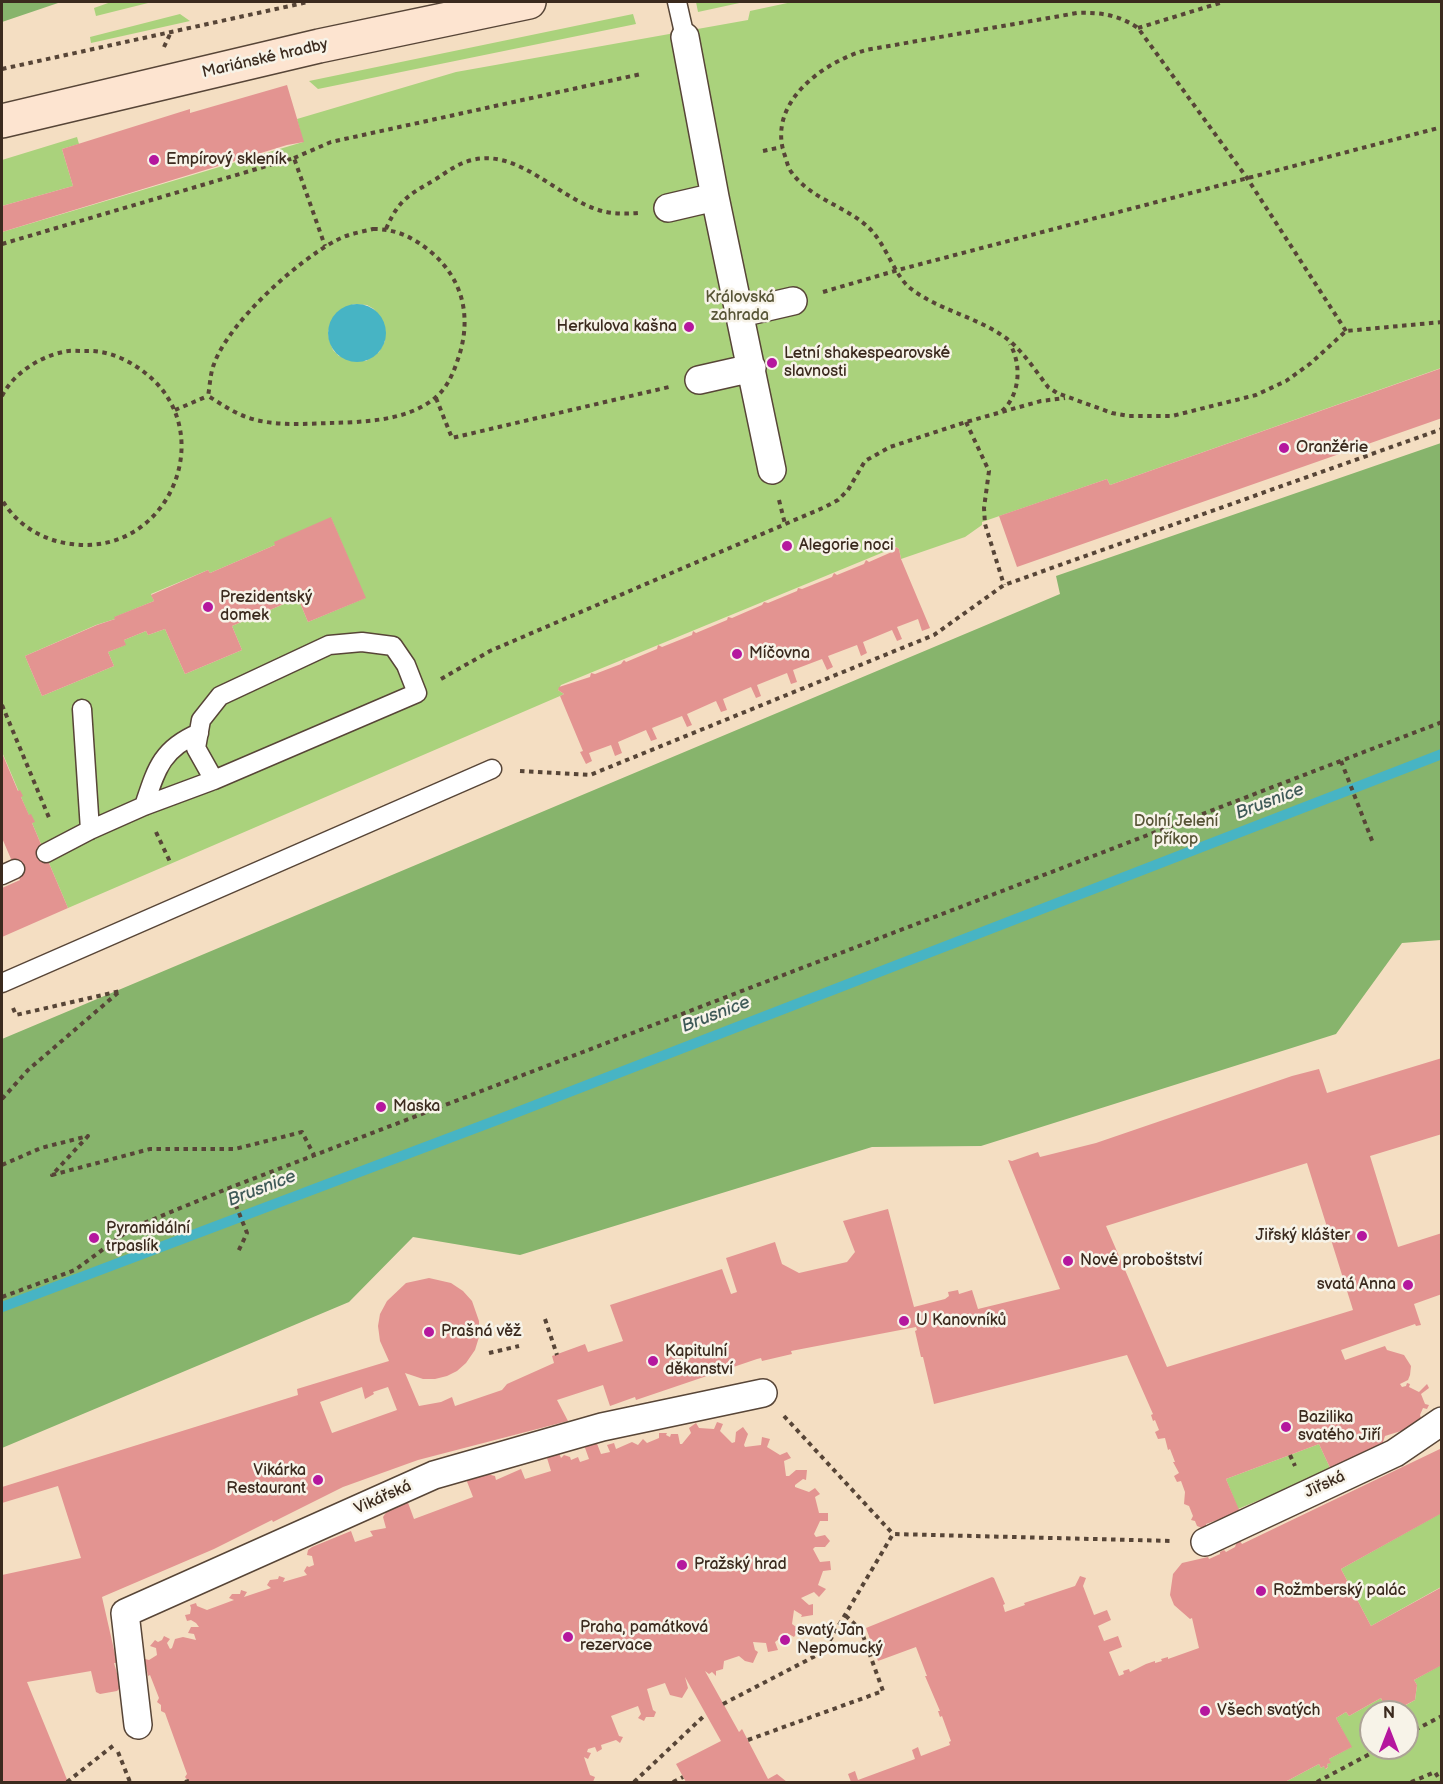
<!DOCTYPE html>
<html>
<head>
<meta charset="utf-8">
<style>
	body { margin:0 }
	#map { position:relative; width:1443px; height:1784px; overflow:hidden; background:#f4dec2; font-family:"Balsamiq Sans",sans-serif }
	canvas { display:block }
	.frame { position:absolute; inset:0; border:3px solid #3b2a1e; pointer-events:none }
	.north { position:absolute; left:1359px; top:1700px; width:60px; height:60px; box-sizing:border-box; background:#f7f3e8; border:2px solid #aca397; border-radius:50%; rotate:0deg; font-size:16px; font-weight:700; line-height:24px; text-align:center; color:#3b2a1e }
	.north::after { content:''; display:block; margin:auto; width:21px; height:27px; background:#b5179e; clip-path:polygon(50% 0,100% 100%,50% 72%,0 100%) }
</style>
</head>
<body>
<div id="map">
<canvas width="1443" height="1784"></canvas>
<div class="frame"></div>
<div class="north">N</div>
</div>
<script>
const ctx = document.querySelector('canvas').getContext('2d');
ctx.lineJoin = 'round';
function paint(path, color) { ctx.fillStyle = color; ctx.fill(path, 'evenodd'); }
function trace(path, color, width, dash) { ctx.strokeStyle = color; ctx.lineWidth = width; ctx.lineCap = dash ? 'butt' : 'round'; ctx.setLineDash(dash || []); ctx.stroke(path); }
function drawText(font, color, halo, rows, align = 'center') {
  ctx.font = font + ' "Balsamiq Sans",sans-serif'; ctx.lineWidth = 5; ctx.setLineDash([]); ctx.textBaseline = 'middle'; ctx.strokeStyle = halo; ctx.fillStyle = color; for (const [text, x, y, turn = 0] of rows) {
    ctx.save(); ctx.translate(x, y); ctx.rotate((+turn || 0) * Math.PI / 180); ctx.textAlign = isNaN(turn) ? turn : align; if (halo) ctx.strokeText(text, 0, 0); ctx.fillText(text, 0, 0); ctx.restore();
  }
}
paint(new Path2D(`
	M111,2H152L96,16L94,8Z
	M696,2H744L698,12Z
	M792,2H1441V368L1110,485L1107,479L982,522V525L965,537L901,559L899,549L896,547L561,685L558,690L564,694L560,696L68,908L2,752V232L303,142L297,119L456,72L748,20L750,11ZM354,304L367,305L374,309L385,341L379,352L366,361L339,356L333,350L329,339L328,331L340,310ZM331,518L365,598L308,622L298,598L232,626L242,650L185,674L165,629L148,635L146,631L124,640L125,645L108,652L114,666L42,696L25,656L96,625L115,619V617L154,601L151,594L208,570L210,573L275,545Z
	M180,14L190,21L91,43L90,37Z
	M633,14L636,24L318,89L309,81Z
	M77,137L79,144L62,149L73,186L2,206V160Z
	M1319,1444L1331,1470L1238,1509L1226,1479Z
	M1441,1513V1587L1371,1626L1341,1569Z
	M1441,1665V1782H1285L1319,1764L1321,1768L1324,1766L1326,1769L1328,1767L1327,1764L1330,1763L1329,1759L1351,1747L1336,1718L1346,1712L1349,1716L1381,1698L1384,1705L1399,1709L1415,1700L1417,1685L1414,1680ZM1371,1712H1407V1748H1371Z`), '#aad27c');
paint(new Path2D(`
	M2,2H61L2,22Z
	M1441,443V940L1402,943L1336,1034L981,1146L872,1147L520,1255L413,1237L349,1302L2,1448V1039L1060,594L1056,576Z`), '#87b46c');
paint(new Path2D(`
	M328 333a29 29 0 1 1 58 0a29 29 0 1 1-58 0Z`), '#47b4c4');
trace(new Path2D(`
	M2,1307L497,1120L1442,754`), '#47b4c4', 10);
paint(new Path2D(`
	M287,85L304,142L287,145L2,232V206L73,186L62,149L190,109V113Z
	M1442,368V418L1017,567L999,516L1107,479L1110,485Z
	M331,517L366,598L308,622L298,598L232,626L242,650L185,674L165,629L148,635L146,631L124,640L126,645L108,652L114,666L42,696L25,656L97,625L115,619L114,617L154,601L151,595L208,570L210,573L275,545L274,542Z
	M896,547L899,549L901,559L930,628L922,631L918,619L897,627L902,639L897,641L892,630L863,642L867,653L861,656L857,645L828,656L833,667L827,670L822,659L793,670L797,682L791,684L787,673L757,685L761,696L756,698L751,687L723,699L727,710L721,712L716,701L687,714L692,725L687,727L682,716L652,728L657,739L651,741L646,730L618,742L622,753L615,756L611,745L589,753L592,761L586,764L580,752L583,751L560,696L564,694L558,690L559,687L590,677L591,673L595,674L621,664L624,660L626,662L657,649L658,645L662,647L692,635L693,631L696,633L727,620L728,617L732,618L762,605L764,602L768,603L797,591L798,588L802,589L832,577L834,573L837,575L864,564L866,560L869,562L894,551Z
	M2,753L18,791L20,790L23,796L21,797L29,815L31,814L35,822L32,823L68,908L2,937V888L20,880L2,838Z
	M1442,1058V1134L1370,1156L1398,1247L1442,1233V1294L1414,1304L1421,1325L1416,1326L1415,1324L1341,1350L1345,1360L1385,1346L1387,1350L1404,1355L1411,1366L1410,1375L1408,1380L1400,1384L1402,1387L1406,1386L1407,1383L1410,1384L1409,1387L1419,1392L1427,1384L1429,1388L1421,1394L1425,1404L1429,1405L1427,1409L1423,1408L1420,1415L1423,1424L1385,1436L1383,1442L1385,1449L1331,1470L1319,1444L1226,1479L1240,1512L1206,1524V1526L1202,1528L1197,1526L1195,1521L1191,1520L1193,1516L1189,1506L1184,1504L1185,1492L1181,1481L1177,1482L1174,1476L1179,1473L1173,1462H1175L1170,1449L1168,1450L1165,1438L1158,1439L1155,1432L1159,1430L1155,1420L1153,1421L1151,1415L1153,1414L1127,1355L934,1404L923,1357H921L915,1331L917,1330L916,1327L791,1351L792,1354L762,1361L761,1358L757,1359L636,1400L635,1397L610,1406L603,1385L557,1400L568,1421L418,1460L343,1487L273,1522L272,1520L214,1549L102,1597L117,1663H114L121,1687L117,1691L100,1694L96,1692L91,1671L27,1682L68,1782H2V1575L81,1558L58,1486L2,1503V1487L298,1395L297,1389L389,1361L380,1341L378,1326L380,1314L387,1301L406,1283L429,1278L451,1283L463,1291L472,1301L479,1321V1337L475,1350L466,1363L457,1371L447,1376L435,1379H423L405,1373L419,1406L441,1402L452,1397L455,1406L502,1390L507,1384L554,1363L552,1356L585,1344L588,1352L623,1341L610,1305L722,1269L731,1294L737,1292L726,1258L775,1242L782,1264L799,1273L847,1262L855,1252L843,1221L888,1209L914,1307L945,1299L949,1296L948,1292L958,1290L959,1294L972,1290L978,1309L1060,1289L1008,1160L1012,1161L1038,1152L1040,1157L1096,1143L1292,1076L1319,1069L1327,1093ZM1307,1163L1353,1310L1167,1367L1106,1226ZM362,1387L365,1399L374,1394L373,1392L388,1387L397,1410L332,1433L320,1402Z
	M717,1422L723,1424L720,1431L732,1443L735,1442L736,1432L743,1427L748,1434L744,1445L745,1447L761,1445L762,1437L770,1439L767,1447L780,1455L787,1452L791,1458L784,1461L786,1476H789L796,1470H807L806,1480L803,1479L795,1485V1487L809,1492L815,1488L820,1494L815,1497L819,1513H828V1521H820L814,1534L816,1537L825,1535L830,1541L825,1547H815L813,1549L820,1562L830,1561L831,1570L823,1571L818,1585L826,1589L819,1597L814,1592L801,1598L809,1605L813,1604V1615L801,1617L802,1615L794,1610L792,1624L799,1629L794,1637L787,1633L775,1642L778,1650L768,1652L766,1643L753,1642L755,1650L758,1652L753,1663L745,1661L739,1656L724,1661L723,1669L716,1671V1676L712,1672L709,1674L705,1671L739,1732L742,1729L768,1779L777,1774L787,1782H686L676,1764L721,1741L685,1677L688,1688L682,1698L670,1695L665,1683L647,1689L653,1710L656,1712L654,1717H646L644,1721L638,1718L641,1714L638,1706L611,1716L619,1736L623,1737L620,1743L616,1740L601,1745L602,1749L597,1752L595,1747L588,1749L587,1752L591,1753L588,1759L584,1757L590,1775L595,1777L593,1782L590,1781L585,1782H189L185,1777L187,1774L165,1713L161,1711V1705L157,1702L159,1698L150,1675L148,1676L146,1666L142,1665L145,1659L149,1660L157,1655L156,1648L150,1646L155,1640L158,1642L162,1640L164,1636L170,1639L167,1643L170,1649L172,1648L175,1639L183,1637L196,1640L194,1634L188,1633L191,1627H199L196,1623L191,1620L187,1621L185,1615L190,1614L191,1608L190,1605L196,1603L197,1606L207,1610L234,1600L229,1598L232,1594H240L241,1590L247,1592L244,1597L271,1588L267,1585L270,1580L278,1579L279,1576L285,1578L283,1582L307,1575L304,1571L307,1566L309,1567L314,1565L312,1556L307,1555L308,1550L312,1547L351,1531L355,1542L373,1536L370,1531L386,1528L383,1517L387,1511L393,1508L392,1506L407,1500L414,1519L473,1497L466,1479L480,1474L481,1476L487,1474L495,1476L496,1480L521,1469L525,1479L551,1471L547,1458L559,1453L561,1458L564,1455L570,1457L571,1460L578,1457L580,1462L589,1459L584,1445L596,1441L601,1454L610,1452L607,1445L614,1443L616,1449L632,1442L638,1445L643,1439L647,1443L659,1438V1433H667L666,1435L670,1437L671,1434H678L680,1444H682L691,1433L689,1428L696,1423L699,1428L714,1429Z
	M1442,1448V1513L1341,1569L1371,1626L1442,1587V1665L1414,1680L1417,1685L1415,1700L1398,1709L1384,1705L1381,1698L1349,1716L1346,1712L1336,1718L1352,1747L1329,1759L1331,1763L1327,1764L1328,1767L1325,1769L1324,1766L1321,1768L1319,1764L1285,1782H851L848,1774L855,1771L858,1780L915,1759L912,1750L918,1747L921,1756L950,1745L949,1742L951,1741L942,1716L940,1717L938,1711H940L925,1676H927L916,1647L878,1661L866,1628L992,1577L994,1578L1005,1604L1003,1605L1005,1612L1025,1605L1024,1603L1075,1586L1080,1576L1086,1578L1083,1586L1094,1615L1107,1610L1111,1620L1098,1626L1104,1641L1118,1636L1122,1647L1109,1652L1119,1676L1124,1674L1123,1671L1129,1669L1130,1672L1146,1664L1155,1661V1663L1162,1661L1161,1659L1168,1657V1659L1199,1648L1192,1618L1190,1619L1174,1605L1170,1595L1173,1574L1182,1563L1208,1557L1209,1559L1220,1554V1552L1224,1550L1226,1552L1235,1547L1236,1544L1240,1541L1242,1544Z`), '#e39491');
const service = new Path2D(`
	M677,2L685,37
	M82,709L90,830
	M144,806C156,770 161,749 199,733
	M46,853L90,830L144,806L214,780L417,693L406,665L393,646L362,642L329,645L220,696L201,720L196,748L214,780
	M2,875L15,869
	M2,983L492,769`);
const pedestrian = new Path2D(`
	M685,37L715,197L772,470
	M668,208L715,197
	M741,313L793,301
	M699,380L752,368
	M1205,1542L1395,1453L1442,1421
	M138,1725L125,1613L434,1475L602,1427L763,1393`);
const secondary = new Path2D(`
	M2,121L319,46L529,2`);
trace(service, '#574537', 21);
trace(pedestrian, '#574537', 30);
trace(secondary, '#574537', 36);
trace(new Path2D(`
	M1138,28L1223,2
	M164,47L171,32
	M2,69L308,2
	M763,151L782,147
	M294,158L331,142L641,74
	M373,229C396,229 413,237 431,252C464,280 472,319 458,359C453,374 447,388 435,398C407,421 364,422 330,423C300,424 267,427 239,414C228,409 218,402 208,396C210,386 210,374 214,364C229,322 298,260 337,240C348,234 361,232 373,229Z
	M386,229C399,199 409,195 436,179C448,171 459,163 472,160C519,148 560,200 602,211C613,214 626,214 638,213
	M2,244L294,158L325,246
	M823,292L898,270L1442,127
	M1346,331L1247,178L1138,28C1119,15 1100,12 1077,13L866,50C821,63 766,104 785,156C787,162 788,168 792,173C811,199 846,206 869,228C886,244 894,275 910,288C938,310 974,316 1003,336C1021,348 1035,370 1048,387L1057,393L1112,413L1129,416H1172L1256,395L1286,381L1311,363L1346,331L1442,322
	M2,396C13,374 39,357 63,352C70,350 78,351 85,351C107,350 127,359 144,372C222,431 169,557 72,544C43,541 17,525 2,500
	M436,398L452,438L669,387
	M175,410L208,396
	M1002,411C1020,395 1022,365 1010,344
	M966,422L989,471L984,508L985,524L1004,585
	M779,500L785,524
	M441,679L490,651L825,507L838,500L848,490L865,461L890,447L966,422L1041,401L1065,398
	M2,705L50,820
	M1341,761L1373,843
	M520,771L590,775L934,635L1004,585L1442,429
	M156,832L171,864
	M2,1099L28,1070L120,991L16,1015L13,1008
	M2,1165L41,1148L88,1136L52,1175L150,1149H235L302,1132L314,1155
	M229,1188L247,1233L237,1254
	M2,1297L75,1270L132,1228L229,1188L1442,722
	M545,1319L557,1355
	M489,1353L519,1346
	M784,1416L893,1534
	M1290,1455L1295,1466
	M723,1704L823,1652L893,1534L1173,1541
	M1407,1734L1442,1716
	M748,1740L883,1691L861,1630L845,1615
	M118,1752L130,1782
	M67,1782L114,1745
	M185,1782L189,1781
	M634,1782L706,1714
	M673,1782L683,1777
	M1317,1782L1381,1748
	M1411,1782L1435,1772L1441,1782`), '#574537', 4, [4.5, 4.5]);
trace(service, '#fff', 18);
trace(pedestrian, '#fff', 27);
trace(secondary, '#fde4d0', 33);
for (const [x, y, r, color] of [
	[154,160,6,"#b5179e"],
	[689,327,6,"#b5179e"],
	[772,363,6,"#b5179e"],
	[1284,448,6,"#b5179e"],
	[787,546,6,"#b5179e"],
	[208,607,6,"#b5179e"],
	[737,654,6,"#b5179e"],
	[381,1107,6,"#b5179e"],
	[1362,1236,6,"#b5179e"],
	[94,1238,6,"#b5179e"],
	[1068,1261,6,"#b5179e"],
	[1408,1285,6,"#b5179e"],
	[904,1321,6,"#b5179e"],
	[429,1332,6,"#b5179e"],
	[653,1361,6,"#b5179e"],
	[1286,1427,6,"#b5179e"],
	[318,1480,6,"#b5179e"],
	[682,1565,6,"#b5179e"],
	[1261,1591,6,"#b5179e"],
	[568,1637,6,"#b5179e"],
	[785,1640,6,"#b5179e"],
	[1205,1711,6,"#b5179e"]
]) { const dot = new Path2D(); dot.arc(x, y, r, 0, 2 * Math.PI); ctx.fillStyle = color; ctx.fill(dot); trace(dot, '#f7f3e8', 2); }
drawText('16px', '#3b2a1e', '#f7f3e8', [
	["Mariánské hradby",265,59,-13],
	["Jiřská",1325,1485,-25],
	["Vikářská",383,1498,-24]
]);
drawText('16px', '#3b2a1e', '#f7f3e8', [
	["Empírový skleník",166,160],
	["Herkulova kašna",677,327,"right"],
	["Letní shakespearovské",784,354],
	["slavnosti",784,372],
	["Oranžérie",1296,448],
	["Alegorie noci",799,546],
	["Prezidentský",220,598],
	["domek",220,616],
	["Míčovna",749,654],
	["Maska",393,1107],
	["Pyramidální",106,1229],
	["trpaslík",106,1247],
	["Jiřský klášter",1350,1236,"right"],
	["Nové proboštství",1080,1261],
	["svatá Anna",1396,1285,"right"],
	["U Kanovníků",916,1321],
	["Prašná věž",441,1332],
	["Kapitulní",665,1352],
	["děkanství",665,1370],
	["Bazilika",1298,1418],
	["svatého Jiří",1298,1436],
	["Vikárka",306,1471,"right"],
	["Restaurant",306,1489,"right"],
	["Pražský hrad",694,1565],
	["Rožmberský palác",1273,1591],
	["Praha, památková",580,1628],
	["rezervace",580,1646],
	["svatý Jan",797,1631],
	["Nepomucký",797,1649],
	["Všech svatých",1217,1711]
], 'left');
drawText('16px', '#575436', '#f7f3e8', [
	["Královská",740,298],
	["zahrada",740,316],
	["Dolní Jelení",1176,822],
	["příkop",1176,840]
]);
drawText('italic 18px', '#3f5a58', '#f7f3e8', [
	["Brusnice",1270,802,-21],
	["Brusnice",716,1015,-21],
	["Brusnice",262,1189,-21]
]);
</script>
</body>
</html>
